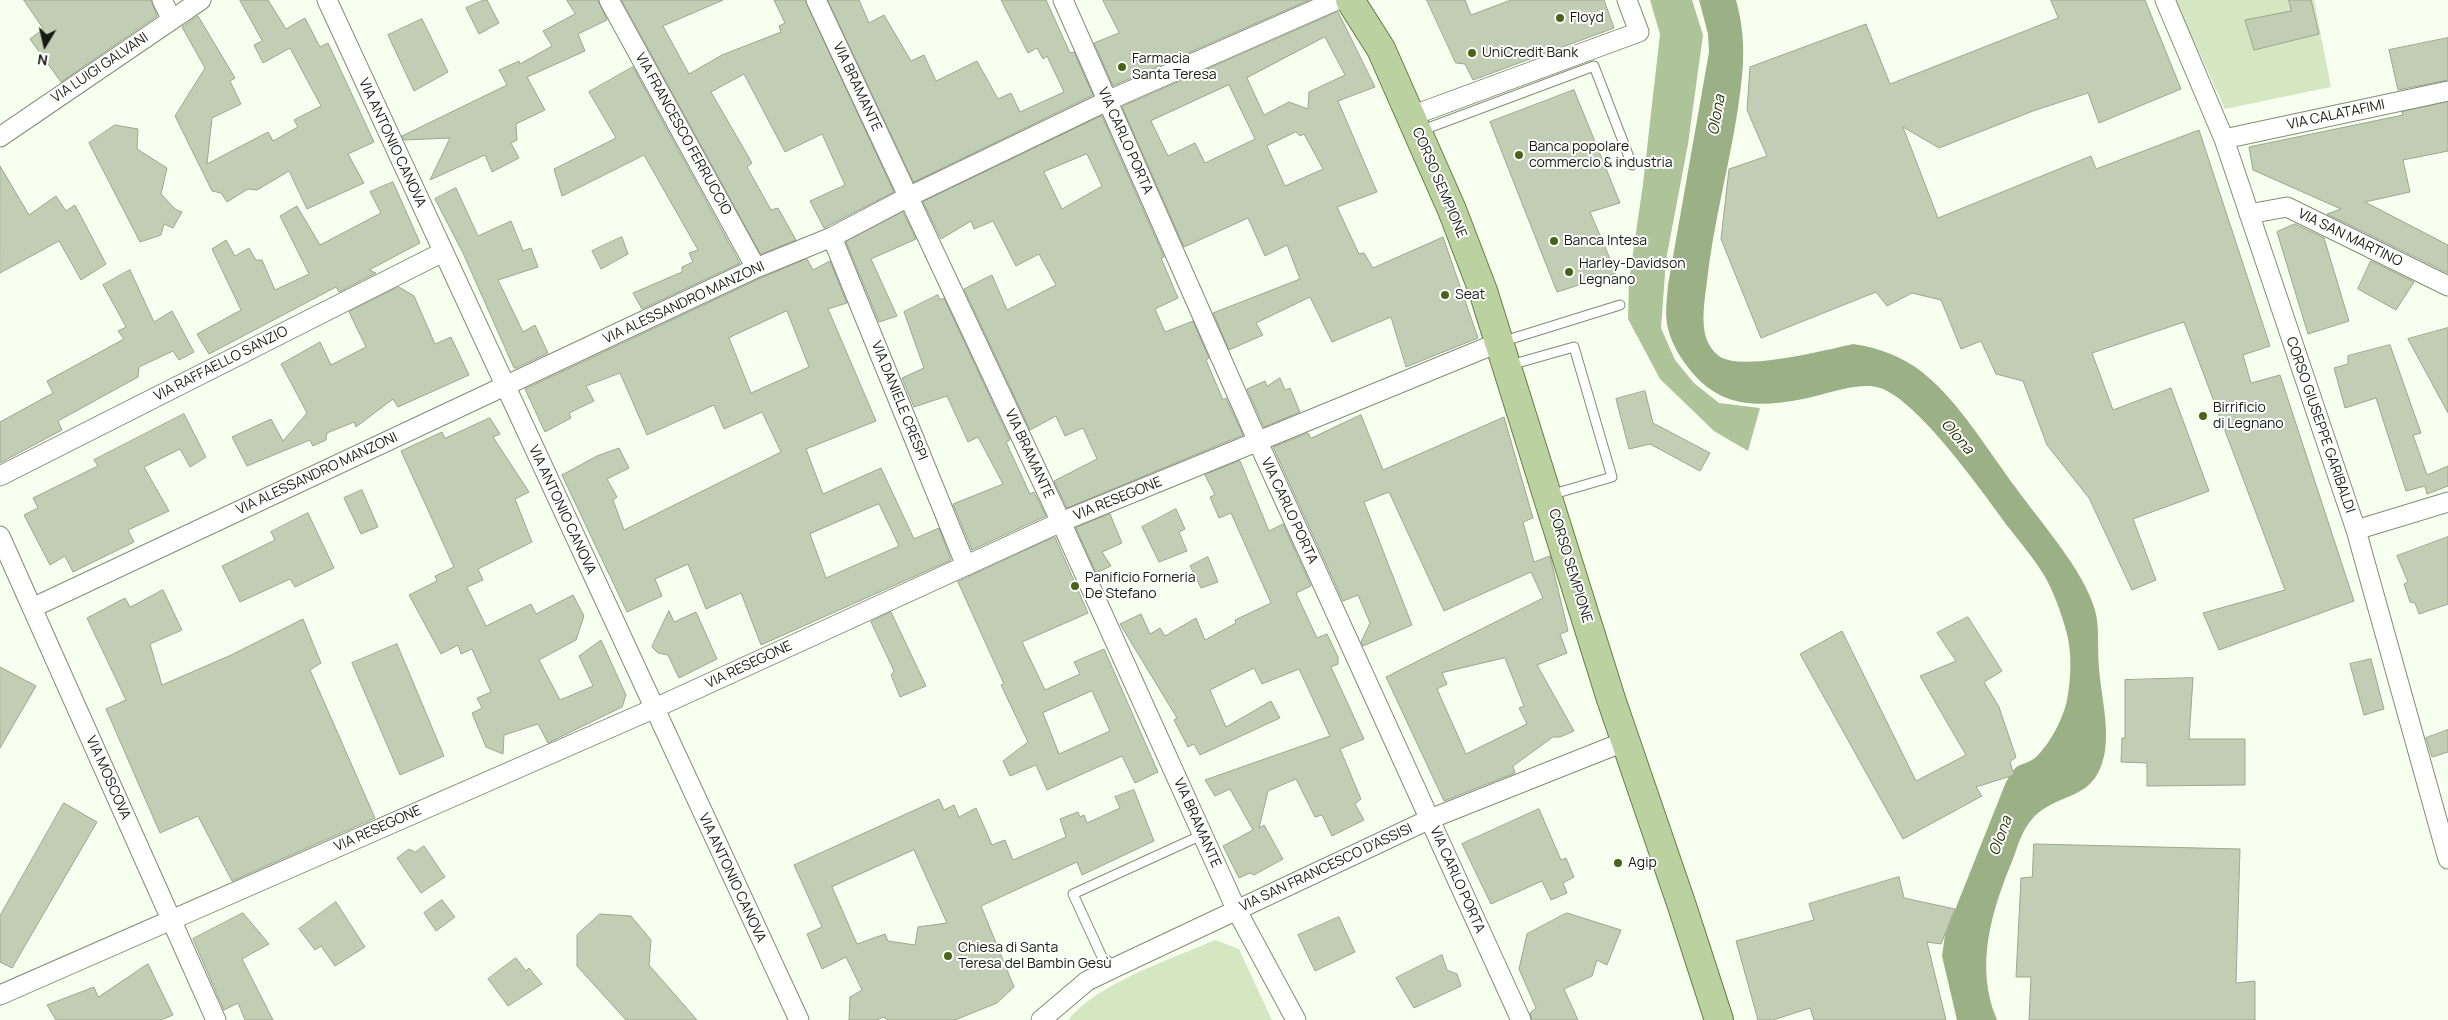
<!DOCTYPE html>
<html>
<head>
<meta charset="utf-8">
<style>
	body { margin:0 }
	#map { position:relative; width:2448px; height:1020px; overflow:hidden; background:#f7ffef; font-family:Manrope,sans-serif }
	canvas { display:block }
	.north { position:absolute; left:20px; top:20px; width:50px; height:50px; -webkit-text-stroke:4px #fff; paint-order:stroke; rotate:189deg; font-size:14px; font-weight:700; line-height:20px; text-align:center; color:#171b12 }
	.north::after { content:''; display:block; margin:auto; width:18px; height:22px; background:#171b12; clip-path:polygon(50% 0,100% 100%,50% 72%,0 100%) }
</style>
</head>
<body>
<div id="map">
<canvas width="2448" height="1020"></canvas>
<div class="north">N</div>
</div>
<script>
const ctx = document.querySelector('canvas').getContext('2d');
ctx.lineJoin = 'round';
function paint(path, color) { ctx.fillStyle = color; ctx.fill(path, 'evenodd'); }
function trace(path, color, width, dash) { ctx.strokeStyle = color; ctx.lineWidth = width; ctx.lineCap = dash ? 'butt' : 'round'; ctx.setLineDash(dash || []); ctx.stroke(path); }
function drawText(font, color, halo, rows, align = 'center') {
  ctx.font = font + ' Manrope,sans-serif'; ctx.lineWidth = 4; ctx.setLineDash([]); ctx.textBaseline = 'middle'; ctx.strokeStyle = halo; ctx.fillStyle = color; for (const [text, x, y, turn = 0] of rows) {
    ctx.save(); ctx.translate(x, y); ctx.rotate((+turn || 0) * Math.PI / 180); ctx.textAlign = isNaN(turn) ? turn : align; if (halo) ctx.strokeText(text, 0, 0); ctx.fillText(text, 0, 0); ctx.restore();
  }
}
paint(new Path2D(`
	M2175,0H2314L2331,87L2225,109Z
	M1215,940L1239,949L1272,1020H1068C1097,983 1172,959 1215,940Z`), '#d5e7c2');
paint(new Path2D(`
	M1650,0H1692L1703,35L1688,144L1666,260L1661,328L1675,360L1694,383L1719,403L1760,408L1748,451L1714,431L1660,379L1628,319L1629,281L1643,184L1660,34Z`), '#aec398');
paint(new Path2D(`
	M1699,0H1736C1742,21 1744,42 1743,64C1738,134 1717,203 1708,273C1706,292 1701,315 1705,334C1707,342 1712,351 1719,356C1741,372 1826,350 1853,344C1877,347 1903,357 1922,372C1959,401 1988,451 2016,488C2041,523 2083,569 2095,610C2100,628 2097,649 2099,668C2101,695 2109,724 2105,751C2096,803 2060,790 2033,818C2022,830 2018,845 2013,859C1992,910 1974,966 1997,1020H1957L1942,956L1945,935L2006,782C2009,777 2013,769 2018,766C2024,763 2030,762 2035,758C2050,744 2063,719 2067,700C2071,679 2072,654 2067,634C2062,615 2054,592 2044,575C2034,559 2021,543 2009,528C1984,494 1918,400 1880,388C1859,381 1825,395 1803,399C1756,408 1718,408 1687,366C1678,354 1670,340 1667,324C1665,312 1667,298 1668,285L1709,52L1708,34Z`), '#9cb086');
const building = new Path2D(`
	M24,0H151L157,16L61,82L30,39L43,29Z
	M240,0H268L286,29L305,18L320,47L328,43L374,142L348,154L364,183L307,209L289,171L257,190L248,189L227,202L221,193L212,191L175,116L205,68L182,27L198,16L235,78L230,81L241,104L212,118L207,164L268,132L273,141L298,127L294,120L321,106L290,48L263,63L254,45L262,41Z
	M484,0H487L499,23L479,34L466,8Z
	M567,0H598L607,20L578,34L585,51L527,77L545,110L516,124L517,140L511,143L519,158L492,172L485,155L430,180L450,138L404,140L402,136L507,85L499,70L519,61L520,64L552,46L543,31L575,14Z
	M622,0H723L663,26L689,74L722,55L781,32L779,26L785,23L774,0H805L894,192L824,228L810,201L845,185L822,134L785,152L744,74L711,92L752,163L747,167L771,210L778,208L796,240L761,254Z
	M828,0H859L869,23L884,15L911,61L924,55L936,81L977,61L998,99L1011,93L1020,112L1064,92L1047,56L1043,59L1037,48L1028,53L1001,0H1046L1070,53L1074,52L1093,95L914,182Z
	M1103,0H1309L1113,86L1094,43L1119,33Z
	M1427,0H1465L1471,15L1511,0H1604L1614,28L1473,80L1465,64L1456,63Z
	M2051,0H2145L2181,89L2099,123L2088,93L2033,111L1939,148L1903,127L1938,218L2091,156L2096,169L2199,130L2270,346L2243,355L2251,383L2280,375L2354,601L2219,650L2203,613L2285,590L2184,322L2092,353L2113,410L2171,388L2209,491L2133,519L2156,580L2132,590L2089,498L2047,445L2023,381L1996,374L1981,341L1961,349L1941,300L1912,293L1887,306L1876,292L1761,338L1721,239L1729,169L1767,156L1747,110L1750,67L1866,24L1890,84L2058,18Z
	M2289,0H2311L2319,34L2254,50L2245,20L2291,11Z
	M1338,12L1375,87L1338,101L1377,192L1337,207L1359,254L1364,253L1373,268L1443,237L1478,338L1406,367L1391,317L1332,342L1310,297L1256,323L1263,335L1229,350L1213,313L1300,279L1287,245L1265,256L1248,218L1184,247L1122,107ZM1325,37L1345,75L1309,92L1308,109L1289,102L1264,115L1247,78ZM1229,85L1255,139L1205,163L1195,143L1168,156L1151,121ZM1296,132L1300,136L1304,134L1323,169L1285,186L1267,146Z
	M422,19L448,72L414,91L388,35Z
	M2448,38V80L2398,90L2389,50Z
	M633,67L740,263L642,309L633,293L682,272V267L693,262L689,253L698,250L644,155L562,196L554,169L616,138L589,92Z
	M1574,90L1620,203L1590,212L1616,273L1557,292L1490,122Z
	M2448,102V151L2403,160L2410,192L2365,202L2448,245V273L2327,214L2341,209L2253,170L2249,147L2403,115L2402,112Z
	M1102,116L1164,257L1161,258L1178,298L1155,309L1165,332L1193,321L1209,358L1206,360L1223,400L1226,398L1243,435L1067,508L1054,481L1097,459L1083,428L1065,436L1056,416L1030,430L964,289L992,275L1007,310L1056,285L1039,254L1016,266L993,221L974,229L971,221L941,239L923,202ZM1087,154L1102,186L1062,209L1044,172Z
	M115,125L138,129L137,149L167,168L161,194L175,209L182,212L173,228L164,224L161,235L140,242L89,143Z
	M0,166L29,215L56,196L66,211L75,205L106,264L81,280L59,241L0,273Z
	M393,182L420,243L369,270L376,273L339,292L336,287L209,354L197,334L241,310L212,249L226,240L235,256L249,248L256,260H262L275,290L309,274L280,216L297,206L320,245L381,213L370,192Z
	M456,188L478,236L511,221L523,251L531,248L538,267L498,280L523,332L535,325L548,353L516,368H514L463,253L435,199Z
	M903,212L916,239L871,259L897,316L879,322L846,242Z
	M2295,224L2324,238L2349,321L2308,334L2277,232Z
	M622,237L628,254L601,269L592,251Z
	M807,259L813,270L830,261L847,303L828,309L876,421L806,449L823,494L881,468L914,539L939,528L951,560L761,645L741,593L706,609L688,564L655,579L662,596L627,612L562,475L597,456L619,448L629,468L607,479L617,497L613,500L624,530L781,452L762,412L724,429L714,405L647,435L620,373L586,386L594,401L569,413L571,418L545,432L525,389L761,278ZM787,311L809,367L751,393L729,338ZM879,504L899,546L826,578L810,534Z
	M2371,261L2414,282L2396,310L2358,289Z
	M130,270L154,322L172,311L194,352L179,360L173,351L139,367L138,377L58,421L62,430L0,463V422L53,393L47,381L124,339L118,331L126,327L103,285Z
	M399,287L414,296L435,344L451,337L469,375L398,407L393,399L356,427L354,422L327,433L326,440L313,446L310,440L247,466L232,437L271,419L283,441L307,413L281,364L320,342L331,365L366,347L349,312Z
	M938,295L940,300L944,298L1010,440L1006,442L1030,494L1034,492L1046,516L972,550L953,504L1003,484L978,437L968,442L947,396L914,407L902,378L924,368L904,312Z
	M2448,328V413L2408,339Z
	M2390,345L2421,433L2413,435L2427,475L2448,466V486L2427,494L2425,486L2406,491L2376,398L2345,408L2334,368L2348,364V356Z
	M1280,378L1285,390L1290,388L1300,412L1264,427L1247,389L1265,381L1267,386Z
	M1645,391L1653,423L1710,453L1700,471L1650,444L1629,449L1616,399Z
	M184,414L206,457L190,467L180,449L144,467L169,511L128,530L134,542L73,572L65,556L50,565L24,515L38,508L33,498L98,466L94,460Z
	M1361,415L1383,470L1504,417L1533,518L1523,522L1534,562L1550,556L1568,631L1560,634L1567,653L1537,665L1574,731L1560,737H1553L1513,766L1515,773L1444,801L1386,677L1543,598L1531,572L1444,611L1389,492L1364,502L1412,625L1363,646L1361,642L1370,623L1358,595L1343,601L1273,447L1308,433L1311,438ZM1505,658L1524,706L1519,708L1527,724L1466,754L1437,689L1447,684L1442,673Z
	M490,418L500,434L493,437L529,492L515,499L532,542L478,569L483,580L467,587L486,626L531,604L536,614L573,595L584,616L576,640L539,660L560,700L593,686L579,656L601,640L626,695L622,707L548,743L538,724L504,735L503,754L486,747L472,713L482,708L477,698L491,692L472,649L461,654L458,645L441,654L409,595L437,581L435,576L454,567L401,451L442,432L445,438Z
	M1240,461L1269,531L1283,524L1311,586L1296,593L1317,638L1327,634L1338,657V664L1331,667L1364,739L1340,749L1361,799L1355,804L1364,820L1332,836L1322,815L1315,817L1296,779L1268,791L1259,828L1264,825L1283,859L1254,875L1250,873L1239,878L1223,846L1253,830L1230,789L1215,796L1205,780L1330,736L1299,669L1262,684L1254,668L1210,690L1226,727L1271,701L1280,718L1200,755L1194,744L1188,747L1174,720L1177,718L1120,624L1141,614L1150,634L1160,628L1165,636L1196,618L1205,640L1236,623L1235,620L1271,603L1231,513L1219,518L1210,497L1215,495L1205,475Z
	M362,490L378,527L361,534L344,498Z
	M1176,509L1185,529L1179,532L1187,551L1159,562L1142,527Z
	M308,513L334,568L295,587L290,579L240,602L222,566L275,540L271,532Z
	M1110,514L1122,543L1102,552L1111,566L1096,573L1076,528Z
	M1055,537L1088,613L1022,642L1045,690L1080,674L1074,662L1104,649L1158,772L1135,783L1122,756L1047,790L1036,765L1010,776L1003,761L1028,742L1001,685L1004,684L958,582ZM1092,691L1110,731L1059,754L1043,713Z
	M2448,537V604L2419,614L2415,603L2410,602L2404,584L2408,582L2397,556Z
	M1208,557L1218,582L1201,588L1190,566Z
	M163,590L182,630L150,644L162,685L229,656L303,619L321,663L310,670L375,818L232,881L198,816L160,833L106,709L126,700L87,618L125,598L130,607Z
	M669,611L674,622L696,612L717,659L679,678L668,655L658,653L652,647Z
	M891,612L926,686L900,697L891,675L894,671L871,622Z
	M1968,617L2002,671L1984,682L1999,707L2016,757L2010,762L2014,775L1976,787L1982,796L1903,839L1800,654L1842,631L1916,781L1966,755L1920,676L1956,661L1937,633Z
	M397,644L444,756L400,775L352,663Z
	M2371,659L2384,709L2364,715L2350,664Z
	M0,667L36,686L0,748Z
	M2193,678L2189,739H2245V785L2147,786V763L2121,762L2122,738H2125V680Z
	M2448,730V752L2432,757L2426,738Z
	M1134,790L1154,841L1082,875L1077,862L981,906L1014,987L997,1003L955,1020H887L884,1017L876,1020H849L850,997L862,990L846,957L822,969L807,934L822,927L794,865L939,799L944,810L954,805L959,817L976,808L992,845L1005,840L1013,860L1066,837L1060,819L1078,812L1080,817L1084,815L1087,823L1120,808L1115,797ZM914,850L947,923L918,927L915,945L888,941L885,934L857,944L832,887Z
	M64,803L97,822L12,968L0,962V916Z
	M1539,809L1561,860L1566,858L1574,877L1563,883L1567,893L1551,900L1542,881L1491,904L1462,844Z
	M2034,844L2240,849L2236,983L2255,981V1020H2029L2031,977H2016L2021,878L2032,877Z
	M424,846L445,877L421,893L397,858L409,849L415,852Z
	M1899,877L1904,898L1955,909L1941,944L1927,942L1946,1020H1814L1810,1008L1773,1020H1758L1736,941L1814,920L1809,904Z
	M442,900L455,917L436,931L424,913Z
	M336,902L365,947L335,966L321,946L315,950L299,929Z
	M243,913L269,944L242,959L273,1020H245L238,1003L224,1010L193,939Z
	M1567,913L1621,930L1607,965L1597,960L1592,976L1564,989L1578,1020H1532L1530,1013L1536,1008L1519,969L1527,934Z
	M600,914L631,916L651,940L649,965L697,1020H626L577,966V935Z
	M1339,917L1355,952L1315,971L1298,935Z
	M1442,955L1447,970L1457,974L1461,986L1414,1008L1396,978Z
	M516,958L526,971L529,968L542,984L508,1006L488,979Z
	M148,964L173,1015L161,1020H56L47,1005L94,987L98,997Z`);
paint(building, '#c1ceb4');
trace(building, '#9ba78e', 1);
const lane = new Path2D(`
	M1420,131L1594,66L1632,165
	M1501,342L1620,305
	M1510,365L1574,347L1612,477L1550,495
	M1116,967L1102,957L1073,894L1202,835`);
const street = new Path2D(`
	M162,0L172,20
	M327,0L799,1020
	M609,0L756,268
	M816,0L1061,522L1237,911L1296,1020
	M1063,0L1258,442L1521,1020
	M2165,0L2224,139L2356,530L2448,859
	M1411,116L1639,32L1627,0
	M0,137L201,0
	M2224,139L2448,91
	M2249,214L2287,207L2448,286
	M832,237L966,566
	M0,476L443,252
	M2356,530L2448,502
	M0,536L216,1020
	M32,608L756,268L832,237L908,197L1107,101L1337,0
	M0,995L653,709L1061,522L1500,342
	M1041,1020L1087,981L1116,967L1430,819L1626,741`);
const primary = new Path2D(`
	M1350,0L1381,49L1452,210L1483,291L1611,699L1682,906L1719,1020`);
trace(lane, '#818d75', 11);
trace(street, '#818d75', 21);
trace(primary, '#647d45', 30);
trace(lane, '#fff', 9);
trace(street, '#fff', 19);
trace(primary, '#bbd1a0', 28);
for (const [x, y, r, color] of [
	[1560,18,5,"#476519"],
	[1472,53,5,"#476519"],
	[1122,67,5,"#476519"],
	[1519,155,5,"#476519"],
	[1554,241,5,"#476519"],
	[1569,272,5,"#476519"],
	[1445,295,5,"#476519"],
	[2203,416,5,"#476519"],
	[1075,586,5,"#476519"],
	[1618,863,5,"#476519"],
	[948,956,5,"#476519"]
]) { const dot = new Path2D(); dot.arc(x, y, r, 0, 2 * Math.PI); ctx.fillStyle = color; ctx.fill(dot); trace(dot, '#fff', 2); }
drawText('14px', '#171b12', '#fff', [
	["Floyd",1570,18],
	["UniCredit Bank",1482,53],
	["Farmacia",1132,59],
	["Santa Teresa",1132,75],
	["Banca popolare",1529,147],
	["commercio & industria",1529,163],
	["Banca Intesa",1564,241],
	["Harley-Davidson",1579,264],
	["Legnano",1579,280],
	["Seat",1455,295],
	["Birrificio",2213,408],
	["di Legnano",2213,424],
	["Panificio Forneria",1085,578],
	["De Stefano",1085,594],
	["Agip",1628,863],
	["Chiesa di Santa",958,948],
	["Teresa del Bambin Gesù",958,964]
], 'left');
drawText('14px', '#171b12', '#fff', [
	["VIA LUIGI GALVANI",100,68,-34],
	["VIA BRAMANTE",857,87,65],
	["VIA CALATAFIMI",2336,115,-12],
	["VIA FRANCESCO FERRUCCIO",683,134,61],
	["VIA CARLO PORTA",1125,141,66],
	["VIA ANTONIO CANOVA",392,143,65],
	["CORSO SEMPIONE",1439,183,67],
	["VIA SAN MARTINO",2350,238,26],
	["VIA ALESSANDRO MANZONI",684,303,-25],
	["VIA RAFFAELLO SANZIO",221,364,-27],
	["VIA DANIELE CRESPI",899,401,68],
	["CORSO GIUSEPPE GARIBALDI",2320,425,71],
	["VIA BRAMANTE",1029,454,65],
	["VIA ALESSANDRO MANZONI",317,474,-25],
	["VIA RESEGONE",1118,499,-22],
	["VIA ANTONIO CANOVA",562,510,65],
	["VIA CARLO PORTA",1289,511,65],
	["CORSO SEMPIONE",1570,566,73],
	["VIA RESEGONE",749,665,-25],
	["VIA MOSCOVA",108,778,66],
	["VIA BRAMANTE",1197,823,66],
	["VIA RESEGONE",378,829,-24],
	["VIA SAN FRANCESCO D'ASSISI",1326,868,-25],
	["VIA ANTONIO CANOVA",732,878,65],
	["VIA CARLO PORTA",1457,880,66]
]);
drawText('italic 15px', '#233505', '#fff', [
	["Olona",1717,115,-80],
	["Olona",1957,437,49],
	["Olona",2001,836,-70]
]);
</script>
</body>
</html>
